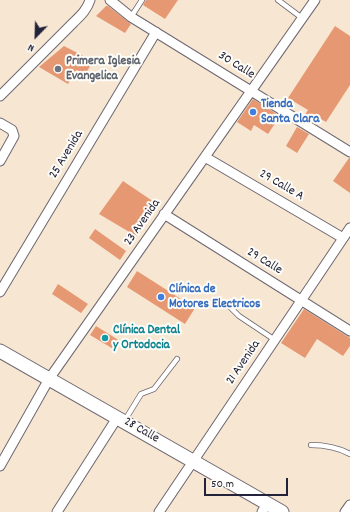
<!DOCTYPE html>
<html>
<head>
<meta charset="utf-8">
<style>
	body { margin:0 }
	#map { position:relative; width:350px; height:512px; overflow:hidden; background:#f7e7d2; font-family:Dekko,sans-serif }
	canvas { display:block }
	.north { position:absolute; left:16px; top:16px; width:40px; height:40px; -webkit-text-stroke:3px #fdfcf7; paint-order:stroke; rotate:203deg; font-size:11px; font-weight:700; line-height:16px; text-align:center; color:#22223b }
	.north::after { content:''; display:block; margin:auto; width:14px; height:18px; background:#22223b; clip-path:polygon(50% 0,100% 100%,50% 72%,0 100%) }
	.scale { position:absolute; left:204px; top:478px; width:84px; height:18px; box-sizing:border-box; border:2px solid #22223b; border-top:0; padding-left:5px; font-size:12px; line-height:14px; white-space:nowrap; color:#22223b; -webkit-text-stroke:3px #fdfcf7; paint-order:stroke }
</style>
</head>
<body>
<div id="map">
<canvas width="350" height="512"></canvas>
<div class="north">N</div>
<div class="scale">50 m</div>
</div>
<script>
const ctx = document.querySelector('canvas').getContext('2d');
ctx.lineJoin = 'round';
function paint(path, color) { ctx.fillStyle = color; ctx.fill(path, 'evenodd'); }
function trace(path, color, width, dash) { ctx.strokeStyle = color; ctx.lineWidth = width; ctx.lineCap = dash ? 'butt' : 'round'; ctx.setLineDash(dash || []); ctx.stroke(path); }
function drawText(font, color, halo, rows, align = 'center') {
  ctx.font = font + ' Dekko,sans-serif'; ctx.lineWidth = 4; ctx.setLineDash([]); ctx.textBaseline = 'middle'; ctx.strokeStyle = halo; ctx.fillStyle = color; for (const [text, x, y, turn = 0] of rows) {
    ctx.save(); ctx.translate(x, y); ctx.rotate((+turn || 0) * Math.PI / 180); ctx.textAlign = isNaN(turn) ? turn : align; if (halo) ctx.strokeText(text, 0, 0); ctx.fillText(text, 0, 0); ctx.restore();
  }
}
paint(new Path2D(`
	M146,0H178L165,19L143,5Z
	M106,6H108L131,24L125,33L96,16Z
	M335,26L350,36V85L326,122L319,118L315,124L304,116L308,110L288,98Z
	M64,46L93,61L85,75L77,70L68,84L39,67Z
	M253,99L280,116L268,134L254,125L251,131L237,122Z
	M297,127L309,134L297,153L286,146Z
	M349,158H350V193L333,181Z
	M123,181L157,204L136,236L99,214Z
	M95,229L126,251L120,260L89,238Z
	M137,271L195,308L185,324L127,287Z
	M58,284L88,304L81,313L52,294Z
	M304,309L350,338V346L343,356L317,339L305,358L281,343Z
	M96,326L120,341L115,350L90,335Z`), '#e69872');
const lane = new Path2D(`
	M278,0L302,18
	M131,17L142,0
	M228,305L239,316L275,340
	M125,420L141,394L154,389L177,359
	M311,445C325,445 337,447 350,454`);
const street = new Path2D(`
	M110,0L131,17L350,152
	M0,96L73,23C80,16 87,10 90,0
	M0,123L12,130L14,136L0,161
	M205,157L343,238
	M164,214L350,331
	M0,292L156,32
	M0,466L49,379L315,0
	M57,512L117,418
	M159,512L350,228
	M262,512L267,504
	M345,512L350,505`);
const secondary = new Path2D(`
	M0,351L282,512`);
trace(lane, '#6d6770', 6);
trace(street, '#6d6770', 11);
trace(secondary, '#6d6770', 15);
trace(lane, '#fff', 4.5);
trace(street, '#fff', 9);
trace(secondary, '#fff', 13);
for (const [x, y, r, color] of [
	[58,69,4,"#6b7280"],
	[253,112,4,"#3f7fe0"],
	[161,297,4,"#3f7fe0"],
	[105,338,4,"#0f9aa8"]
]) { const dot = new Path2D(); dot.arc(x, y, r, 0, 2 * Math.PI); ctx.fillStyle = color; ctx.fill(dot); trace(dot, '#fdfcf7', 1.5); }
drawText('bold 13px', '#5b616d', '#fdfcf7', [
	["Primera Iglesia",66,62],
	["Evangelica",66,77]
], 'left');
drawText('13px', '#22223b', '#fdfcf7', [
	["30 Calle",236,66,32],
	["25 Avenida",67,155,-59],
	["29 Calle A",281,186,30],
	["23 Avenida",143,223,-55],
	["29 Calle",264,262,32],
	["21 Avenida",244,363,-56],
	["28 Calle",141,431,30]
]);
drawText('bold 13px', '#366cbe', '#fdfcf7', [
	["Tienda",261,105],
	["Santa Clara",261,120],
	["Clínica de",169,290],
	["Motores Electricos",169,305]
], 'left');
drawText('bold 13px', '#0d838f', '#fdfcf7', [
	["Clínica Dental",113,331],
	["y Ortodocia",113,346]
], 'left');
</script>
</body>
</html>
